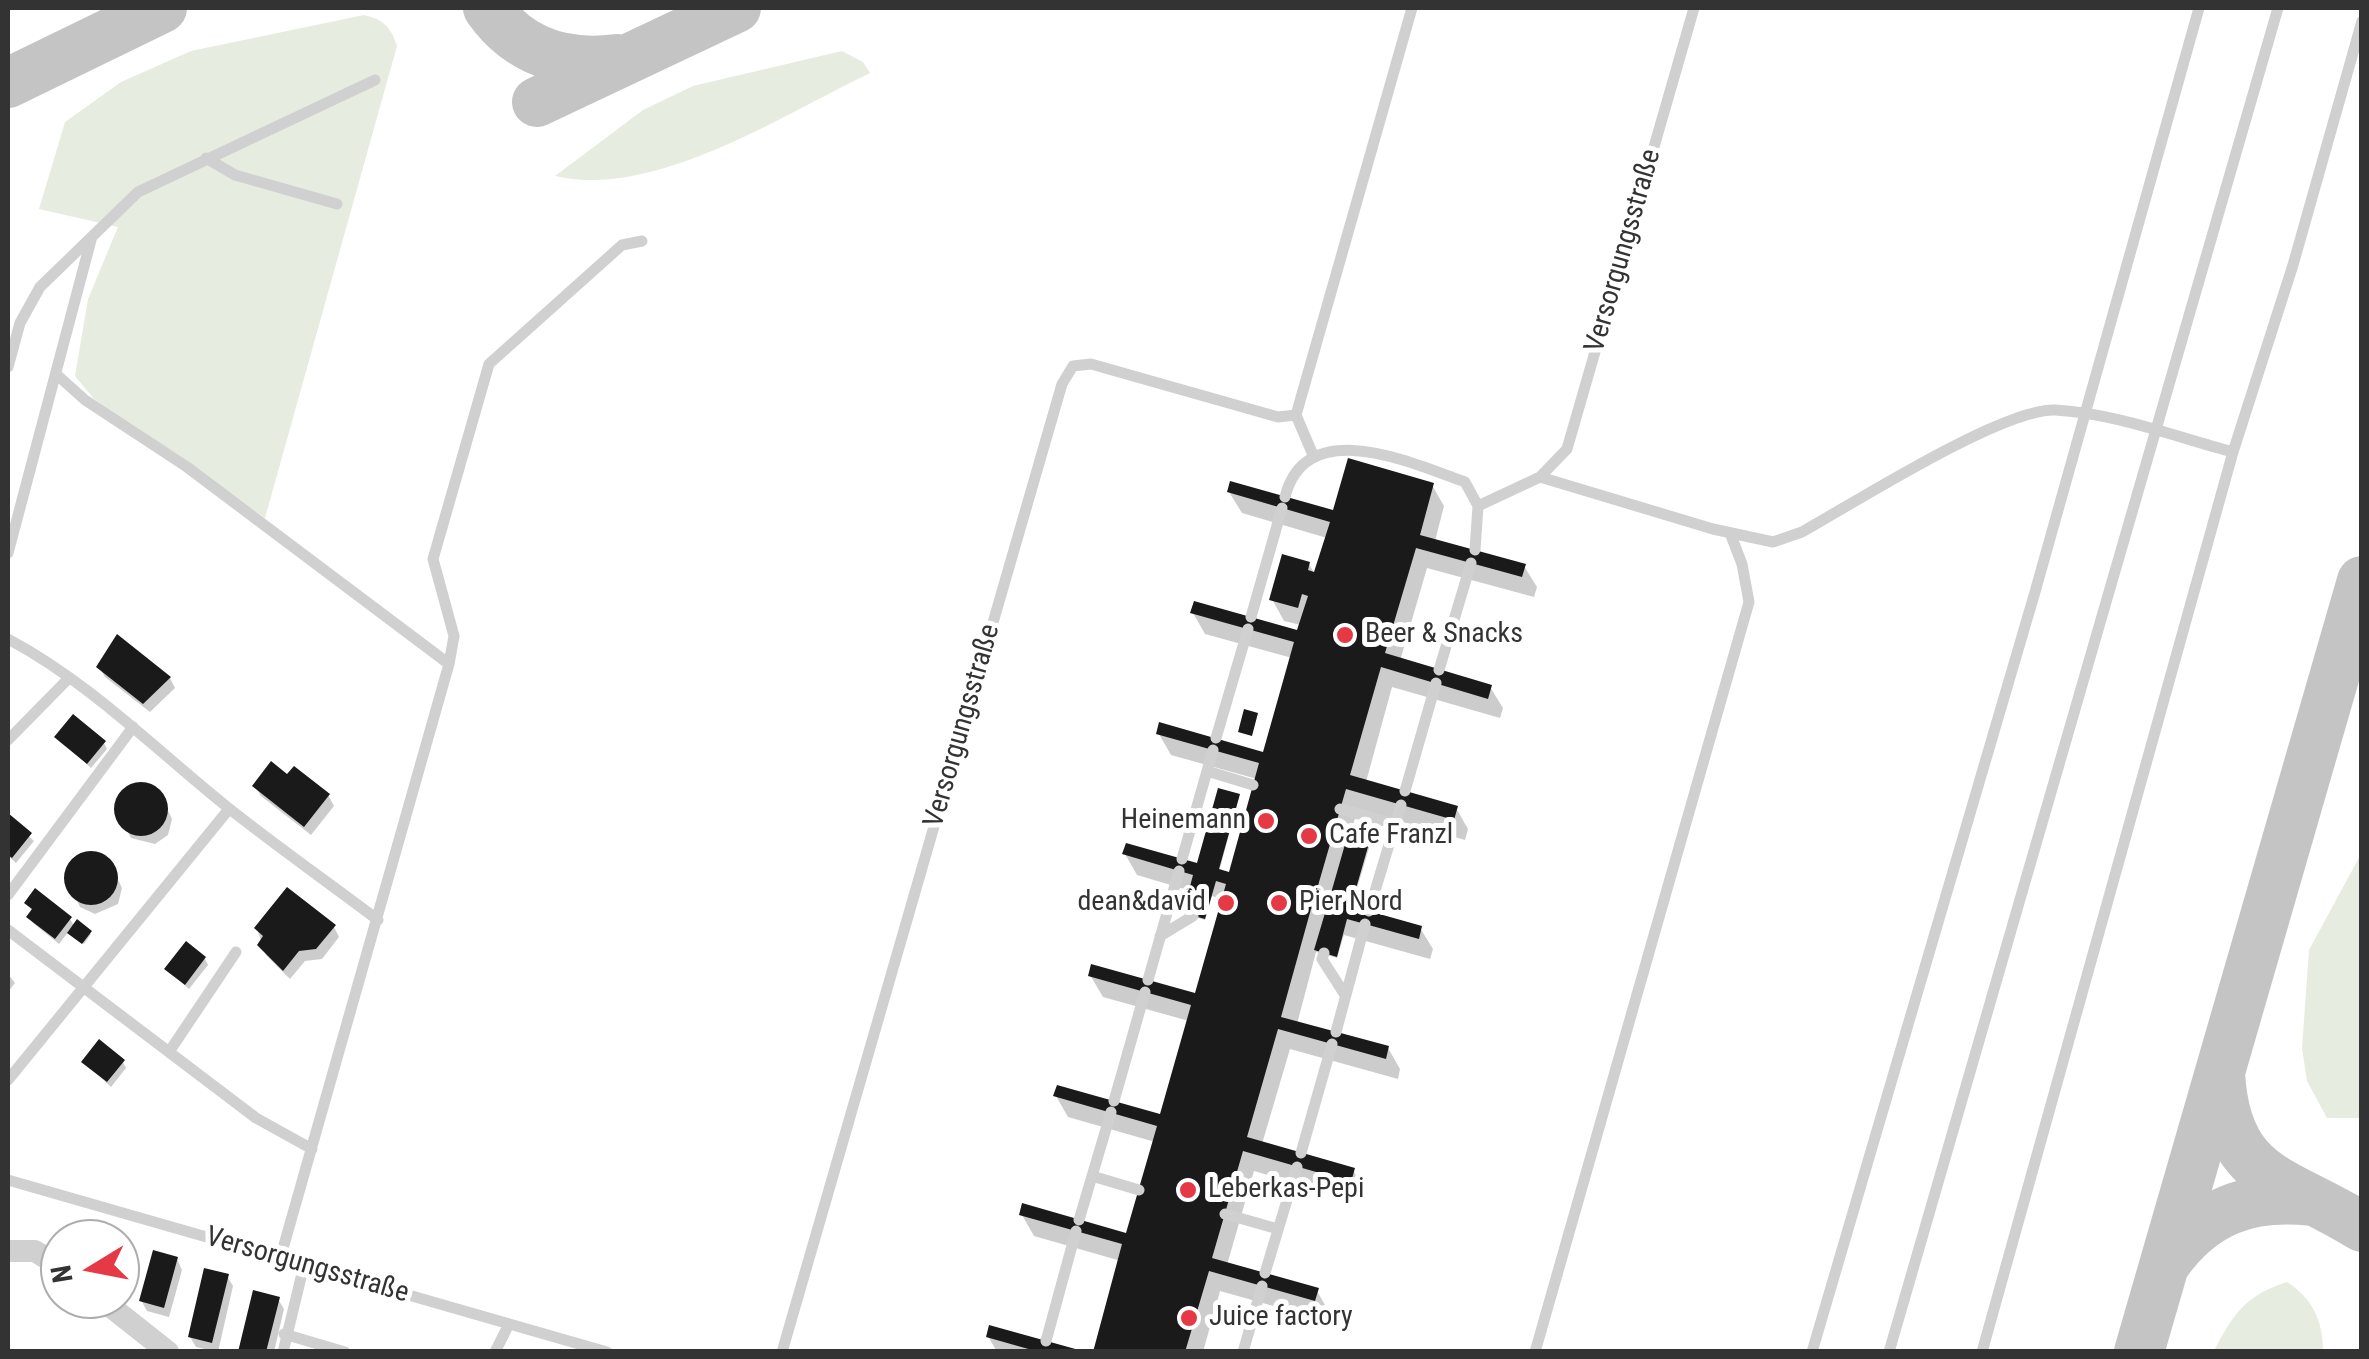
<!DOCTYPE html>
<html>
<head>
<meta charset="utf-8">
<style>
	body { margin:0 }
	#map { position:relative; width:2369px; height:1359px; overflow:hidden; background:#fff; font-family:"Roboto Condensed",sans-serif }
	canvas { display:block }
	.frame { position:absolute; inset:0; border:10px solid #333; pointer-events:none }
	.north { position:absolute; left:40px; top:1219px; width:100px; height:100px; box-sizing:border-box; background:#fff; border:2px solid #adadad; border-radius:50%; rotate:260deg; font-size:28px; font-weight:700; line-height:40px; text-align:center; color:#333 }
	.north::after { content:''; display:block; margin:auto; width:35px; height:45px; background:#e63946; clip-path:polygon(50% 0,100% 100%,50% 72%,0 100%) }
</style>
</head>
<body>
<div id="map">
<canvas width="2369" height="1359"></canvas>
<div class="frame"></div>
<div class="north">N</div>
</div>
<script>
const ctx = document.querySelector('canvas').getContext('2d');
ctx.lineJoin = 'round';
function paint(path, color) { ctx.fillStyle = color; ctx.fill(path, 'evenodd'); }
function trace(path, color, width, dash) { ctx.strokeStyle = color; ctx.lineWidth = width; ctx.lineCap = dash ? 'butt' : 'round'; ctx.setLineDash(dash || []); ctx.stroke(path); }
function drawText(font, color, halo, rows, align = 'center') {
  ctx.font = font + ' "Roboto Condensed",sans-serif'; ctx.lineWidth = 10; ctx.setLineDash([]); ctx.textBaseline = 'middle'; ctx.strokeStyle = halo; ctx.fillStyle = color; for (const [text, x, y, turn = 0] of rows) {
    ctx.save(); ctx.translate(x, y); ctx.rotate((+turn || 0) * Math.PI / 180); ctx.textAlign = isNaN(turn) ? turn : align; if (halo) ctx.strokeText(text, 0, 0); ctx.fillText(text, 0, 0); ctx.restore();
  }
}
paint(new Path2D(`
	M364,15C384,20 391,27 397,46L265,518L94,399L75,376L88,299L118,227L39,209L65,122L121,82L191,51Z
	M842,51L863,62L870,73C780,116 655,199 555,176L643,110L693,86Z
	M2361,854V1118H2327L2307,1081L2302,1048L2309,950Z
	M2287,1282C2312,1298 2323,1320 2323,1351H2214C2233,1314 2246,1295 2287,1282Z`), '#e6ecdf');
paint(new Path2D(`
	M1432,485L1444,506L1435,541L1524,566L1537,587L1534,597L1427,568L1400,661L1490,687L1503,708L1500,718L1392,687L1366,782L1456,808L1468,829L1465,840L1358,809L1352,828L1372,838L1351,909L1420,928L1433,949L1430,959L1344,935L1337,958L1316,952L1297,1024L1388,1048L1400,1069L1398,1079L1290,1049L1262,1144L1353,1170L1365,1191L1362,1202L1254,1171L1227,1265L1317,1291L1329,1312L1328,1317L1321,1305H1315L1323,1320L1220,1291L1203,1352H1096L1121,1261L1034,1236L1022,1215L1127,1236L1155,1142L1068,1117L1056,1096L1162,1117L1189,1021L1103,997L1090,975L1196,996L1224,900L1212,896L1205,920L1186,914L1191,891L1137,875L1125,854L1198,866L1239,797L1219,872L1231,875L1257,779L1171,755L1159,734L1264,755L1292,658L1205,634L1193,613L1299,633L1301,625L1284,621L1272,599L1309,564L1316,576L1327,538L1242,513L1229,492L1334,513Z
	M99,667L170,678L175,688L150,712L105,677Z
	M57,737L104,743L107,749L91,768Z
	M288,778L328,795L334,806L311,835L261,796L255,786Z
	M144,785L159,792L172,819L168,835L155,844L131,838L117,811L122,795Z
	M8,817L34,841L16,863L8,856Z
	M85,855L109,861L122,888L118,904L95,914L80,907L67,880L71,864Z
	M27,903L70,919L75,927L91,934L84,944L69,931L59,944L33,923L29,917L33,912Z
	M334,927L339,937L322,959L305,961L290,979L266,955L257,929Z
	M205,959L208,965L189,989L167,969Z
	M8,974L15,983L8,992Z
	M84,1062H123L126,1068L111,1087Z
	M120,1243L128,1254L121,1283H120Z
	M177,1259L182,1270L169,1317L147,1311L141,1300Z
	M227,1276L233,1286L218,1352L196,1347L190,1337Z
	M278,1299L284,1309L274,1352H240Z
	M988,1336L1073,1352H997Z`), '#0003');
trace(new Path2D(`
	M488,8C519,52 564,66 617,59
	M8,83L162,8
	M537,102L736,8
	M2220,1073C2226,1182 2287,1179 2362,1227
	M2166,1263C2203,1211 2249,1194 2312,1201
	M2139,1352L2362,581`), '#c4c4c4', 50);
paint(new Path2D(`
	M1348,458L1434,483L1420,535L1526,564L1522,577L1416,548L1385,653L1492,685L1488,699L1381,667L1350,775L1458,806L1454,820L1346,789L1315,896L1329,900L1350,827L1372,833L1351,906L1422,926L1419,939L1347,919L1337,957L1314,950L1325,913L1311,909L1281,1017L1389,1046L1386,1059L1278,1029L1247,1137L1355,1168L1351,1182L1243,1151L1212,1258L1319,1288L1315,1301L1209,1271L1185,1352H1093L1122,1244L1019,1215L1022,1203L1126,1233L1157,1126L1053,1096L1057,1085L1160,1114L1191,1005L1088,976L1091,964L1195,993L1226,884L1216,881L1205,919L1183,913L1193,875L1122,854L1126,843L1197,863L1218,788L1240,794L1219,869L1229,872L1259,763L1156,734L1159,722L1263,752L1294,642L1190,613L1194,601L1297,630L1308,596L1302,594L1298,608L1269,600L1282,554L1310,562L1308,570L1314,572L1330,522L1227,492L1230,481L1333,510Z
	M117,634L171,677L143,704L96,667Z
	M1244,709L1258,713L1252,736L1238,732Z
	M73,714L106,741L87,764L54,737Z
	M271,761L287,774L294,766L330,794L304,827L252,786Z
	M114 809a27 27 0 1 1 54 0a27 27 0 1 1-54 0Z
	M8,813L32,833L12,858L8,855Z
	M64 878a27 27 0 1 1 54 0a27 27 0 1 1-54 0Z
	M287,887L336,925L316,949L299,951L283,971L257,945L263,936L254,928Z
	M35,888L72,917L55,939L26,917L32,909L24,903Z
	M77,919L92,931L82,944L67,933Z
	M186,941L206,957L185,985L164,969Z
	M99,1039L125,1060L107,1082L81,1062Z
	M153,1250L178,1257L164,1308L139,1301Z
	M204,1268L229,1274L212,1343L188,1337Z
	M253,1290L280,1297L266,1352H238Z
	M989,1325L1079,1350V1352H1039L986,1337Z`), '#1a1a1a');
trace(new Path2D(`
	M206,158L235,175L337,204
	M8,367L20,323L40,287L138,192L375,80
	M56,374L85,400L187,467L449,664
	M1296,415L1412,8
	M2233,452L2293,265L2362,21
	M1540,477L1713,529L1773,542L1802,532C1854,503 2003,408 2055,410C2114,413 2176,437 2233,452L1982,1352
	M1285,497C1306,414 1412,463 1465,482L1478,506L1475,550
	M1478,506L1540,477L1567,449L1694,8
	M8,553L91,240
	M1251,617L1282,508
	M8,639C91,683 158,752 231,810C279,848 329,883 378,920
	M1439,670L1471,563
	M1216,738L1248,629
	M8,740L69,678
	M1207,771L1253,785
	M1405,791L1436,683
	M1340,809L1395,824
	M1182,859L1213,750
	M8,895L133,727
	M1369,911L1401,805
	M8,930L256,1118L312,1149
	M1160,936L1193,916
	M1324,953L1322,959L1345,995
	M1148,980L1179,871
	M1336,1032L1365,924
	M169,1052L236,952
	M8,1080L229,809
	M1114,1101L1145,992
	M1301,1153L1332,1044
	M1092,1176L1139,1190
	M8,1180L607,1352
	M1225,1214L1278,1229
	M1079,1220L1111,1112
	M280,1259L449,664L454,636L433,559L489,364L622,245L642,241
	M1265,1273L1297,1167
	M284,1334L345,1352
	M1046,1341L1076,1231
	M283,1352L304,1265
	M495,1352L509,1324
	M782,1352L1062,384L1073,366L1091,364L1278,417L1296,415L1313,455
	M1243,1352L1262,1286
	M1535,1352L1749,602L1742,564L1730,533
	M1812,1352L2035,592L2199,8
	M1889,1352L2278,8`), '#d0d0d0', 11);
trace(new Path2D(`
	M8,1251H35L60,1267
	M101,1299L168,1352`), '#d0d0d0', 22);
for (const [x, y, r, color] of [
	[1345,635,10,"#e63946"],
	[1266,821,10,"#e63946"],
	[1309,836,10,"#e63946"],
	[1226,903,10,"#e63946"],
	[1279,903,10,"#e63946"],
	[1188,1190,10,"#e63946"],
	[1189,1318,10,"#e63946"]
]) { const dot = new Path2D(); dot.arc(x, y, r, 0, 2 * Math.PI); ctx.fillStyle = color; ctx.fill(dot); trace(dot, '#fff', 4); }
drawText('28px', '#333', '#fff', [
	["Versorgungsstraße",1624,251,-74],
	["Versorgungsstraße",963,726,-74],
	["Versorgungsstraße",307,1266,16]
]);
drawText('28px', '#333', '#fff', [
	["Beer & Snacks",1365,635],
	["Heinemann",1246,821,"right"],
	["Cafe Franzl",1329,836],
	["dean&david",1206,903,"right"],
	["Pier Nord",1299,903],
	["Leberkas-Pepi",1208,1190],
	["Juice factory",1209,1318]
], 'left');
</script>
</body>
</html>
